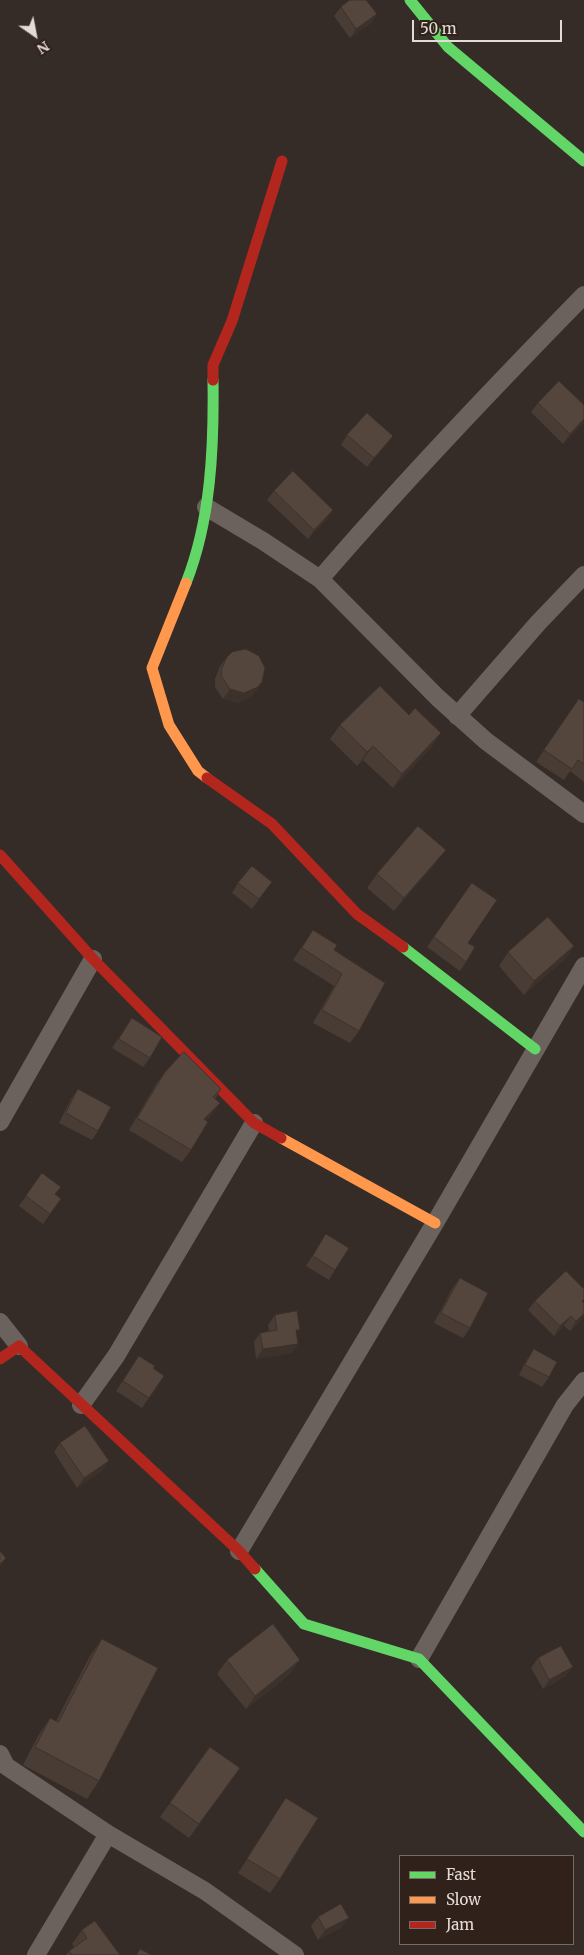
<!DOCTYPE html>
<html>
<head>
<meta charset="utf-8">
<style>
	body { margin:0 }
	#map { position:relative; width:584px; height:1955px; overflow:hidden; background:#352c28; font-family:Merriweather,serif }
	canvas { display:block }
	.legend { position:absolute; left:399px; top:1855px; width:175px; height:90px; box-sizing:border-box; background:#30211a; border:1px solid #786b65; margin:0; padding:6px 9px; list-style:none; font-size:15px; color:#e5dbd6 }
	.legend li { display:flex; align-items:center; gap:10px; height:25px }
	.legend b { width:25px; border:1px solid #786b65 }
	.north { position:absolute; left:10px; top:10px; width:50px; height:50px; -webkit-text-stroke:4px #30211a; paint-order:stroke; rotate:147deg; font-size:14px; font-weight:700; line-height:20px; text-align:center; color:#e5dbd6 }
	.north::after { content:''; display:block; margin:auto; width:18px; height:22px; background:#e5dbd6; clip-path:polygon(50% 0,100% 100%,50% 72%,0 100%) }
	.scale { position:absolute; left:412px; top:20px; width:150px; height:22px; box-sizing:border-box; border:2px solid #e5dbd6; border-top:0; padding-left:6px; font-size:15px; line-height:18px; white-space:nowrap; color:#e5dbd6; -webkit-text-stroke:4px #30211a; paint-order:stroke }
</style>
</head>
<body>
<div id="map">
<canvas width="584" height="1955"></canvas>
<ul class="legend">
<li><b style="height:6px;background:#63d668"></b>Fast</li>
<li><b style="height:6px;background:#ff974d"></b>Slow</li>
<li><b style="height:6px;background:#b3261e"></b>Jam</li>
</ul>
<div class="north">N</div>
<div class="scale">50 m</div>
</div>
<script>
const ctx = document.querySelector('canvas').getContext('2d');
ctx.lineJoin = 'round';
function trace(path, color, width, dash) { ctx.strokeStyle = color; ctx.lineWidth = width; ctx.lineCap = dash ? 'butt' : 'round'; ctx.setLineDash(dash || []); ctx.stroke(path); }
function paint(path, color) { ctx.fillStyle = color; ctx.fill(path, 'evenodd'); }
trace(new Path2D(`
	M206,507L263,541L320,579L438,698L486,741L584,814
	M320,579C404,481 494,387 584,295
	M457,716L538,623L584,575
	M0,1122L93,959
	M0,1322L19,1346
	M81,1405L116,1356L254,1123
	M239,1551L435,1223L584,966
	M419,1659L565,1405L584,1381
	M0,1754L6,1766L108,1834L36,1955
	M108,1834L205,1891L295,1955`), '#6b625d', 18);
trace(new Path2D(`
	M410,0L448,47L584,161
	M186,583C211,520 214,447 213,380
	M403,947L535,1049
	M255,1569L304,1624L419,1659L584,1832`), '#63d668', 11);
trace(new Path2D(`
	M186,583L152,668L169,725L198,771L207,778
	M281,1138L435,1223`), '#ff974d', 11);
trace(new Path2D(`
	M213,380V365L232,321L282,161
	M207,778L272,824L357,914L403,947
	M0,855L93,959L254,1123L281,1138
	M0,1359L19,1346L239,1551L255,1569`), '#b3261e', 11);
paint(new Path2D(`
	M341,7L377,14L370,24L350,38L334,16Z
	M538,403L584,405V422L563,444L531,412Z
	M347,435L393,436L386,445L367,467L341,445Z
	M274,491L333,510L326,520L308,539L267,500Z
	M227,657L262,682L251,697L238,703L223,699L215,687V679L220,666Z
	M579,699L584,702V782L570,771L564,780L536,762Z
	M340,725L432,747L393,788L363,760L357,766L330,739Z
	M436,863L394,911L367,888L377,874Z
	M272,882L252,909L232,893L238,883Z
	M472,883L466,962L460,971L427,947Z
	M313,930L334,950L385,983L359,1031L350,1043L313,1023L334,986L293,960Z
	M574,946L564,960L524,995L499,966L508,952Z
	M132,1018L150,1058L143,1067L112,1048Z
	M165,1072L221,1089L215,1099L220,1103L211,1115L206,1120L191,1150L182,1162L129,1130L156,1084Z
	M78,1089L98,1131L92,1140L59,1123L71,1099Z
	M42,1173L55,1194L61,1199L43,1224L19,1206Z
	M326,1234L335,1270L329,1280L306,1266Z
	M460,1278L470,1328L463,1338L434,1323L453,1287Z
	M535,1301L584,1303L583,1318L570,1331L564,1326L554,1336L528,1310Z
	M275,1315L297,1334L292,1353L256,1359L254,1342L260,1333L269,1331L268,1325Z
	M534,1349L549,1377L542,1387L519,1375L527,1359Z
	M139,1356L153,1368L164,1376L142,1408L116,1391Z
	M60,1443L102,1471L77,1488L54,1452Z
	M102,1639L99,1781L87,1799L23,1765L38,1736L50,1718L56,1721L90,1656Z
	M538,1658L566,1676L543,1689L531,1668Z
	M227,1660L291,1673L246,1709L217,1674Z
	M240,1768L189,1838L160,1817L170,1803Z
	M286,1798L280,1879L270,1893L238,1873Z
	M318,1917L342,1927L318,1940L311,1926Z
	M82,1930L120,1955H66L69,1951L74,1947L72,1944Z`), '#493c34');
paint(new Path2D(`
	M377,14L370,24L350,38L356,29Z
	M584,419V422L563,444L570,434Z
	M393,436L386,445L367,467L374,458Z
	M333,510L326,520L308,539L314,530Z
	M262,682L251,697L238,703L223,699L230,689Z
	M441,733L432,747L393,788L402,774Z
	M373,746L363,760L357,766L367,752Z
	M446,850L436,863L394,911L404,898Z
	M574,946L564,960L524,995L534,981Z
	M220,1103L211,1115L195,1131L204,1119Z
	M584,1314V1317L570,1331L576,1321Z
	M571,1316L564,1326L554,1336L560,1326Z
	M298,1344L292,1353L256,1359L263,1349Z
	M109,1461L102,1471L77,1488L84,1478Z
	M6,1558L0,1567V1564Z
	M300,1660L291,1673L246,1709L255,1696Z
	M573,1667L566,1676L543,1689L549,1680Z
	M349,1918L342,1927L318,1940L325,1930Z`), '#3c312b');
const building = new Path2D(`
	M350,0H366L377,14L356,29L341,7Z
	M559,381L584,405V419L570,434L538,403Z
	M367,413L393,436L374,458L347,435Z
	M293,471L333,510L314,530L274,491Z
	M246,649L259,656L265,668L262,682L258,687L244,693L230,689L222,677L221,670L227,657L232,652Z
	M380,686L409,715L415,708L441,733L402,774L373,746L367,752L340,725Z
	M579,699L584,702V764L578,760L572,769L544,750Z
	M418,826L446,850L404,898L377,874Z
	M252,866L272,882L259,899L238,883Z
	M472,883L497,900L468,943L475,947L466,962L434,937Z
	M548,917L574,946L534,981L508,952Z
	M313,930L337,945L334,950L385,983L359,1031L322,1010L342,974L302,948Z
	M132,1018L162,1037L150,1058L119,1039Z
	M184,1052L221,1089L213,1097L220,1103L204,1119L208,1122L191,1150L137,1118L165,1072Z
	M78,1089L111,1107L98,1131L66,1113Z
	M42,1173L61,1187L55,1194L61,1199L50,1214L26,1196Z
	M326,1234L349,1248L335,1270L313,1256Z
	M566,1271L584,1289V1300L582,1301L584,1303V1314L576,1321L571,1316L560,1326L535,1301Z
	M460,1278L488,1293L470,1328L441,1313Z
	M297,1311L300,1330H296L298,1344L263,1349L260,1333L277,1330L275,1315Z
	M534,1349L557,1362L549,1377L525,1365Z
	M139,1356L155,1366L153,1368L164,1376L149,1398L123,1381Z
	M85,1426L109,1461L84,1478L60,1443Z
	M0,1551L6,1558L0,1564Z
	M273,1624L300,1660L255,1696L227,1660Z
	M102,1639L158,1668L99,1781L35,1747L50,1718L58,1722Z
	M561,1646L573,1667L549,1680L538,1658Z
	M210,1747L240,1768L199,1824L170,1803Z
	M286,1798L318,1818L280,1879L247,1859Z
	M341,1904L349,1918L325,1930L318,1917Z
	M95,1921L120,1955H72L69,1951L87,1938L82,1930Z
	M140,1949L152,1955H137Z`);
paint(building, '#55463d');
trace(building, '#3c312b', 1);
</script>
</body>
</html>
